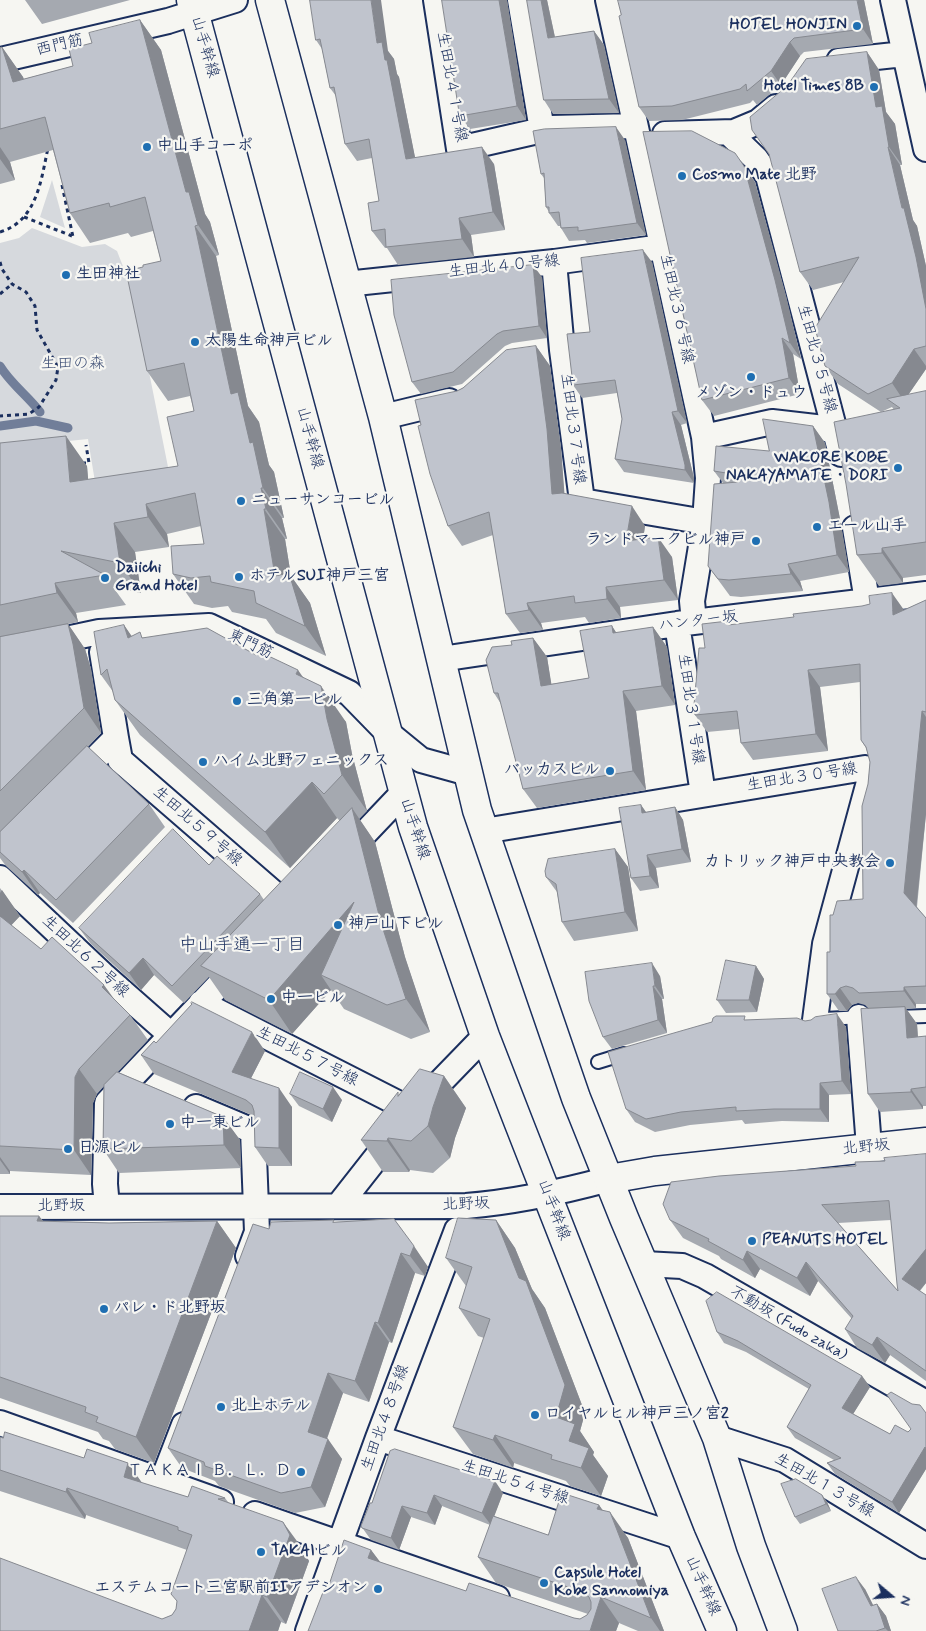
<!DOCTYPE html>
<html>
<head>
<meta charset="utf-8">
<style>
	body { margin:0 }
	#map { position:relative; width:926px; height:1631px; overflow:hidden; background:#f6f6f2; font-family:Mynerve,sans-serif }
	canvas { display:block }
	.north { position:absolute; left:866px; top:1571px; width:50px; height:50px; -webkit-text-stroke:4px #f6f6f2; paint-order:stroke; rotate:108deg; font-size:14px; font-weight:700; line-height:20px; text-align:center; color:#1b2f5e }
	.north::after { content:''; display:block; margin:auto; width:18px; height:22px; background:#1b2f5e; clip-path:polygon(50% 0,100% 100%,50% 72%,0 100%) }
</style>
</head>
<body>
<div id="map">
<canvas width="926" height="1631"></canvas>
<div class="north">N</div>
</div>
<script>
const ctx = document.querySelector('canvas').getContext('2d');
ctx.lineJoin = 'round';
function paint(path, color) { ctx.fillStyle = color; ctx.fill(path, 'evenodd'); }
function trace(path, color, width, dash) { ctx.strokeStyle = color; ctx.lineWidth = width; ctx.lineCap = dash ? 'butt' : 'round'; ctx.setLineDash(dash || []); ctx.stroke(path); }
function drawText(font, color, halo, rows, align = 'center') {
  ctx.font = font + ' Mynerve,"Klee One",sans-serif'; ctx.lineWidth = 4.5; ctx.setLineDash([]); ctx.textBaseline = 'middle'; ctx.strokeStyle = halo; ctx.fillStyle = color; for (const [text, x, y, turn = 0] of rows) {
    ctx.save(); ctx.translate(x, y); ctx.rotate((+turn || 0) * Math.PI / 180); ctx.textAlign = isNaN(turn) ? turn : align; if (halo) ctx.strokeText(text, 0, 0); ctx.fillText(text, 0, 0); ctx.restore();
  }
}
paint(new Path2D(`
	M52,180L65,228L40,217Z
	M32,228L82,247L105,244L117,251L133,292L168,467L155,482L96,488L88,439L0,448V243L19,238Z`), '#d6d9dd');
trace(new Path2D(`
	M0,366C11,384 28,396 40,412
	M0,426L36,421L68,428`), '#717e99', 9);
const lane = new Path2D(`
	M896,1017L926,1016
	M824,1019L864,1017
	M598,1062L624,1054`);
const street = new Path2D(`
	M436,0L459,149L551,128L635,126
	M520,0L542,130
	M608,0L704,437L708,478L705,522L692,601L694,622
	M893,0L926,149
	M0,60L168,21L235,0
	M839,61L904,54
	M729,133L756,159L768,176L841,454
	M665,134L734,132L758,122L776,107
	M554,262L562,350L582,501L705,522
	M346,284L554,262L662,247
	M383,417L449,401
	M704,437L772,422L824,428L847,437
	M855,528L867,601
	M677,624L703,794
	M0,653L99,632L209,626L349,693L388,733L421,760L468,773
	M441,659L677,624L926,594
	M116,738L120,760L292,909
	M76,778L116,738L102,652
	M484,831L865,768L869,782L825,944L815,1020
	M345,854L403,793
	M0,878L103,975L171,1035
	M201,1003L413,1111
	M859,1017L869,1147
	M422,1101L485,1036
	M196,1107L253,1131L257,1232L248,1256
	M339,1205L394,1135
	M0,1207L466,1206C516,1202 561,1192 609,1179
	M107,1207L105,1184L107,1103L239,964
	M644,1264L682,1266L705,1276L926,1403
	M0,1423L221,1502
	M378,1438L681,1537
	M717,1438L785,1460L926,1546
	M162,1482L184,1425
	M255,1514L497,1598
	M308,1631L378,1438L457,1230`);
const secondary = new Path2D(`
	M609,1179L655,1171L926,1142`);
const primary = new Path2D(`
	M191,0L413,827L485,1036L518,1121L681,1537L722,1631
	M270,0L383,417L477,810L576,1098L624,1218L717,1438L751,1546L783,1631`);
trace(lane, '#1b2f5e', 16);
trace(street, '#1b2f5e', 28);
trace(secondary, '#1b2f5e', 31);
trace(primary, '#1b2f5e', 31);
trace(new Path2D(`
	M62,185L73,237
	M24,217L72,236
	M0,232C37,221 41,180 48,148
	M0,262L2,269L12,284L26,292L35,306L37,330L58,367L56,380L39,407L29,414L0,416
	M0,294L12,284
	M82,463H89L86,445`), '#1b2f5e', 3, [4, 4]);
trace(lane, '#f6f6f2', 12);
trace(street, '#f6f6f2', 24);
trace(secondary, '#f6f6f2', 28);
trace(primary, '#f6f6f2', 28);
paint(new Path2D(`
	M25,0H130L42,24Z
	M310,0L388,51L394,59L397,74L399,77L415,158L494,164L505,230L471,235L474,257L398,265L387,248H385L372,231L379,201L372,158L357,161L345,144L336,96L330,88L322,49L316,40Z
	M442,0H507L526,120L470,129L460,116Z
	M527,0H547L555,37L594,31L604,45L619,113L553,114L544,100Z
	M864,0L873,44L804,52L800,56L781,85L757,105L753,100L750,103L682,120L649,121L639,107Z
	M140,20L161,50L205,214L210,222L219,255L216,256L248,406L259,422L269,465L274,472L284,518H282L287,539H285L291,576L310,603L326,656L276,633L266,619L232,612L228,606L212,608L194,604L173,574L204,544L201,526L167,534L169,547L135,552L141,593L113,587L126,605L76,613L78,622L68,624L85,649L91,669L101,733L88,747L149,804L165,827L73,923L40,893L38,895L6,866L0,858V443L87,466L88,480L178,466L194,411L190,396L168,401L147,371L143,267L161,261L153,231L131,237L128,233L90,243L70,213L53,150L10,162L15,180L0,184V48L2,47L23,77L24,79L73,66L92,43Z
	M867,52L879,70L886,112L895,124L902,165H900L913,220L917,226L926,266V369L908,395L926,391V575L903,578V583L879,586L857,555L894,410L892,407L881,412L838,384L825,366L844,282L813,290L800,272Z
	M625,140L646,235L587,243L585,240L569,241L561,228L560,226H558L549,213V212L546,207L544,178L541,174Z
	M755,182L786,296L801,359L793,354L800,394L714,416L702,400Z
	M652,262L687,423L681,425L694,478V483L624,472L615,459L622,419L617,393L582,398L573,385L590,332Z
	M542,277L547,338L512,343L505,346L462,384L421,394L412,382Z
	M536,346L550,366L561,448L564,493L645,526L643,539L672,557L678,600L620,607L621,618L589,623L585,617L541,623L543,630L520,633L506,614L493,535L462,546L448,526L421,425L457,391Z
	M813,426L825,443L840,519L849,572L800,581L803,591L741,597L730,596L708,566L723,483L714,471L769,451Z
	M926,600V814L917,907L926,918V1004H916V1008L906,1009L917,1024L918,1037L926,1036V1106H923V1109L880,1112L868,1094L869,1009L865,1005L858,1003L852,1005L847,1011H839L827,994L833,915L863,899L868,784L870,762L866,748L861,740L860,682L820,687L828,751L753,760L741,743L739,729L707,732L695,715L705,648L728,621L731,625L904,610Z
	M124,625L131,636L256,655L303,677L346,722L352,754L367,811L359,819L375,842L405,957L430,1032L411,1039L344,1009L331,990L292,1034L225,1000L209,977L184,1003L154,975L141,990L91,944L79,928L209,865L260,894L264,900L340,821L337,818L290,868L140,735L115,700L114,693L101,675Z
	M612,626L616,633L653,627L667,647L675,705L636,711L646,790L537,808L523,789L501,704L494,693L512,645L533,638L547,657L551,684L589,678Z
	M641,805L646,812L675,807L683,820L691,862L656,868L659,888L640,891L631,878Z
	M615,849L628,867L638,931L574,941L562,922L557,892L546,877Z
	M0,888L20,916L11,925L41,949L116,1001L130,1015L148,1040L118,1072L223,1117L240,1140L241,1168L119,1173L103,1149L104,1086L97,1094L93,1103L91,1175L10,1171V1174H0Z
	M756,966L764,979L757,1012L726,1013L717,1000Z
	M660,976L664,999H662L667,1033L612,1049L603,1037Z
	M191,1003L265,1051L251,1078L292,1107V1166H268L255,1147L254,1116L154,1074L141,1055L156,1043L192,1005Z
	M748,1020L805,1021L846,1027L851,1094L829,1095V1122L782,1121L745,1124L742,1120L690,1125L655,1132L635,1122L626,1109Z
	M444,1076L466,1108L455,1138L450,1158L433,1173L410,1170L409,1172H383L361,1140L399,1094Z
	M290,1094L342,1100L332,1122L299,1106Z
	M926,1154V1283L920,1291L926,1295V1381L890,1355L885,1363L857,1348L845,1329L852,1319L818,1281L810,1296L760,1269L755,1278L721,1259L719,1256L683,1238L670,1220L856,1166ZM891,1220L898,1291L838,1223Z
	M0,1216H39L43,1221L109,1223L217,1221L236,1248L154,1463L115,1449L109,1441L103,1439L98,1432L0,1398Z
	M394,1219L428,1267L425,1276L415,1273L392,1343L389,1342L369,1402L343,1393L327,1439L342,1459L325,1507L295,1513L219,1486L215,1481L182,1468L168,1448L269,1229L336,1222Z
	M496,1220L515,1248L532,1289L545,1308L585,1413L580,1431L594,1452L593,1455L608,1476L601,1496L570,1486L566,1481L514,1463L513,1468L473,1454L453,1427L484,1338L478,1336L459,1308L466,1286L446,1258Z
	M717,1332L862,1376L870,1387L853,1414L890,1434L908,1432L911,1429L926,1413V1469L899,1513L835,1474L827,1463L834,1460L795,1438L787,1427L809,1389L746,1352L724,1343Z
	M0,1437L84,1458L128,1463L142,1483L188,1497L225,1498L228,1502L302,1548L309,1561L286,1624L281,1622L278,1631H0L162,1619L172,1615L176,1609L187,1550L86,1515L85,1519L0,1491Z
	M390,1451L503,1493L494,1516L548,1535L599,1505L602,1510L628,1538L664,1631H638L619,1623L616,1631L328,1588L371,1550L380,1562L466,1591L574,1618L580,1619L587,1615L588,1614L496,1583L478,1557L490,1525L442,1506L435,1525L411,1517L399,1550L371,1540L361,1526L372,1503Z
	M822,1495L827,1502L831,1511L800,1524L795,1517Z
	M865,1589L873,1605L877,1604L886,1616L891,1631H838Z`), '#a5a9b0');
paint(new Path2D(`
	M371,0H381L388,51L394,59L397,74L399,77L419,177L406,159L385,60L377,43Z
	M499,0H507L526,120L517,106Z
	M541,0H547L558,52L548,38Z
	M857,0H864L873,44L863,29Z
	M140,20L161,50L205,214L210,222L219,255L198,225L186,192Z
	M594,31L604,45L619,113L609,99Z
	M790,42L800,56L781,85L771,71Z
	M2,47L23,77L33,112L13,82Z
	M867,52L879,70L886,112L895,124L902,165L889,147L876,107Z
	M616,127L625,140L646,235L637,223Z
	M0,147L10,162L15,180L0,159Z
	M482,147L494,164L505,230L493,212Z
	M888,147L900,165L913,220L917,226L926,266V309Z
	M744,166L755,182L786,296L801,359L790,343Z
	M459,218L471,235L474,257L462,239Z
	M195,226L216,256L248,406L259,422L269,465L274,472L284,518L263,488L250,443L231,394Z
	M643,250L652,262L687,423L678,411Z
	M533,265L542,277L547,338L539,326Z
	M782,338L793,354L800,394L789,378Z
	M536,346L550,366L561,448L566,514L552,494Z
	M914,349L926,366V369L904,401L892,383Z
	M672,412L681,425L694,478V483L685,470Z
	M813,426L825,443L840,519L849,572L837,555Z
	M66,436L87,466L91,512L70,482Z
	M261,488L282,518L287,539L266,509Z
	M146,504L167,534L169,547L148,517Z
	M632,506L645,526L640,561L626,541Z
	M264,509L285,539L291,576L310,603L326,656L305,626L275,576Z
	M114,523L135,552L141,593L120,563Z
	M658,537L672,557L678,600L664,580Z
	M882,548L903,578V583L882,553Z
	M788,564L800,581L803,591L791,574Z
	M55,583L76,613L78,622L57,593Z
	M606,587L620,607L621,618L607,599Z
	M892,593L904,610L893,615Z
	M527,603L541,623L543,630L529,610Z
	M68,624L85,649L91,669L101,733L84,708Z
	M124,625L149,661L128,638Z
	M612,626L625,646L613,633Z
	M653,627L667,647L675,705L662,686Z
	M533,638L547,657L555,706L541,686Z
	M298,670L323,706L296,674Z
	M808,670L820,687L828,751L816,734Z
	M321,686L346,722L352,754L367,811L342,775L327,719Z
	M623,691L636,711L646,790L633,771Z
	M922,711L926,717V814L916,910L904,893Z
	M312,782L337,818L290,868L265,832Z
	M641,805L650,818L642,813Z
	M675,807L683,820L691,862L682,849Z
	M352,808L375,842L405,957L430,1032L406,999L381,923Z
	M615,849L628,867L638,931L625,912Z
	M647,855L656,868L659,888L650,876Z
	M24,870L40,893L38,895L22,872Z
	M2,890L20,916L5,932L0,924V893Z
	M354,902L321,975L331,990L292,1034L269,1000Z
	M143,958L154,975L141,990L129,973Z
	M652,963L660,976L664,999L655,986Z
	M756,966L764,979L757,1012L749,1000Z
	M104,985L122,1010L102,987Z
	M653,986L662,999L667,1033L658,1020Z
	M904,987L916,1004V1008L904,991Z
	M840,988L852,1005L847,1011L835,994Z
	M905,1007L917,1024L919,1055L907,1038Z
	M837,1014L846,1027L851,1094L842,1081Z
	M252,1032L265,1051L245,1090L232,1072Z
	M79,1069L97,1094L93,1103L91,1175L74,1150L75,1077Z
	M444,1076L466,1108L455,1138L450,1158L428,1126L433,1107Z
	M820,1083L829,1095V1122L820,1109Z
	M333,1087L342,1100L332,1122L323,1109Z
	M279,1088L292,1107V1166L279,1148Z
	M911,1089L923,1106V1109L911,1092Z
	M223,1117L240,1140L241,1168L224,1145Z
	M388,1138L410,1170L409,1172L387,1141Z
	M0,1157L10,1171V1174L0,1160Z
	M39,1216L58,1243L37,1221Z
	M496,1220L515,1248L532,1289L545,1308L585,1413L580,1431L594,1452L593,1455L608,1476L601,1496L581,1468L569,1441L556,1417L519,1278Z
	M217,1221L236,1248L154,1463L136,1437Z
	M414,1246L428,1267L425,1276L410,1256Z
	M926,1249V1283L914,1297L902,1279Z
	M747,1251L760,1269L755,1278L743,1260Z
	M401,1253L415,1273L392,1343L378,1323Z
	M806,1262L818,1281L810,1296L797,1278Z
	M375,1322L389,1342L369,1402L355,1381Z
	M877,1337L890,1355L885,1363L872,1345Z
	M328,1373L343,1393L322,1452L308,1432Z
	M862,1376L870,1387L850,1419L842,1408Z
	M495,1435L514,1463L513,1468L493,1440Z
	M328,1439L342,1459L325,1507L311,1487Z
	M925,1447L926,1449V1469L899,1513L892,1502Z
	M128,1463L147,1490L124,1477Z
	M495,1481L503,1493L491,1525L482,1513Z
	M67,1488L86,1515L85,1519L66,1492Z
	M434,1495L442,1506L435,1525L427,1513Z
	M822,1495L827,1502L831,1511L826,1504Z
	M599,1505L617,1530L597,1509Z
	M402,1506L411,1517L399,1550L391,1538Z
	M610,1512L628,1538L664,1631H660L651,1618Z
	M283,1522L302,1548L309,1561L286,1624L267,1597Z
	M371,1550L390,1575L368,1558Z
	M856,1577L865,1589L880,1619L871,1606Z
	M262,1595L281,1622L278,1631H249Z
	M601,1597L619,1623L616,1631H590Z
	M877,1604L886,1616L891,1631H888L885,1628Z`), '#868990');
const building = new Path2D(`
	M310,0H371L377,43L382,42L385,60H387L406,159L482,147L493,212L459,218L462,239L386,247L385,229L372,231L368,203L379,201L369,139L345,144L334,87L330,88L320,39L316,40Z
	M442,0H499L517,106L460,116Z
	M527,0H541L548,38L594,31L609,99L544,100Z
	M618,0H857L863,29L794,38L790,42L771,71L747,91L746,84L740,89L672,106L639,107L619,16L621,15Z
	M140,20L186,192H189L198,225L195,226L231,394L238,392L250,443L253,442L263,488H261L266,509H264L275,576L289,573L305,626L256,603L254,591L211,582L210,576L191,578L173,574L171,546L204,544L195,493L146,504L148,517L114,523L120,563L61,551L105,575L55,583L57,593L0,605V443L66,436L70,482L178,466L167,417L194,411L184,363L147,371L126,271L143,267V265L161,261L145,197L110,207L109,203L70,213L45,117L0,129V48L2,47L13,82L73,66L69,49L92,43L89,33Z
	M867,52L876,107L882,106L889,147H888L902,208H904L916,257L926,309V346L914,349L892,383L868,394L825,366L815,328L859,257L800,272L769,154L752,130L750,117L787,86L806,59Z
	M616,127L637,223L578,231V227L561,228L559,212L549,213V207H546L544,173L541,174L533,131L544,129Z
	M692,131L735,153L744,166L775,280L790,343L782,338L789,378L702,400L643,132Z
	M643,250L678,411L672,412L685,465V470L615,459L622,419L615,380L573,385L567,334L590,332L581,258Z
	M533,265L539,326L503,331L497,334L453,372L412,382L394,315L391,280Z
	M536,346L547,429L552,494L562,493L632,506L626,541L658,537L664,580L606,587L607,599L575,603L574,596L527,603L529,610L506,614L489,512L448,526L430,474L418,426L421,425L415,400L457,391L463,388L506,350Z
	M926,391V542L882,548V553L857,555L846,484L834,422L900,408L887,399Z
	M763,419L813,426L829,502L837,555L788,564L791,574L729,580L718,579L708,566L714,484L738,482V475L714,471L716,446L769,451Z
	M892,593L893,615L926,600V712L922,711L904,893L926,918V986L904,987V991L859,993L853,988L846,986L840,988L835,994H827V952H830V915H833L837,901L863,899L862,806L868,784L870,762L866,747L861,740L860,664L808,670L816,734L741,743L737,711L695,715L694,705L699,648H705L702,624L728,621V625L794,617L793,614L862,606L870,604L869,596Z
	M68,624L73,644L84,708L0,791V637Z
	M124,625L128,638L140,632L142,638L207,628L256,655L258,651L298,670L296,674L321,686L327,719L342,775L324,794L312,782L265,832L115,700L107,669L101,675L94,632Z
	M612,626L613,633L653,627L662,686L623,691L633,771L523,789L498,693H494L486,660L492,647L512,645L511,641L533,638L541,686L589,678L580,631Z
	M87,746L149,804L56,900L24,870L22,872L0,852V832Z
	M641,805L642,813L675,807L682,849L647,855L650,876L631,878L619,808Z
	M352,808L381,923L406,999L387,1005L321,975L354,902L269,1000L201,966Z
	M173,829L209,865L217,856L260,894L172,986L143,958L129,973L79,928Z
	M615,849L625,912L562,922L556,884L546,877L545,871L548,859Z
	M0,916L41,949L52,937L104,985L102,987L130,1015L79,1069L75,1077L74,1150L0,1146Z
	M726,960L756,966L749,1000H717Z
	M652,963L655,986H653L658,1020L603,1037L589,1001L585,972Z
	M192,1002L252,1032L232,1072L279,1088V1148L255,1147L254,1111L252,1105L246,1100L141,1055L154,1041L156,1043L192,1004L191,1003Z
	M905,1007L907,1038L926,1036V1087L911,1089V1092L868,1094L861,1009Z
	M837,1014L842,1081L820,1083V1109H774L736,1111V1107L681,1112L646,1119L626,1109L608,1052L712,1022L713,1018L716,1016H745L744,1020L797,1018L805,1021L811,1020L815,1017Z
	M420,1069L444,1076L433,1107L428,1126L411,1141L388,1138L387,1141L361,1140L398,1092V1096Z
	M117,1072L223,1117L224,1145L103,1149L104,1085Z
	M300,1072L333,1087L323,1109L290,1094Z
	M926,1154V1249L902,1279L926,1295V1371L877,1337L872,1345L845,1329L853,1316L806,1262L797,1278L747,1251L743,1260L708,1241L709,1239L670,1220L663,1204L671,1182L719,1176L856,1166L855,1162L885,1161L884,1158ZM889,1201L897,1284L898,1291L822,1205Z
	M0,1216H39L37,1221L109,1223L217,1221L136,1437L96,1422L98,1417L85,1412L86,1407L0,1377Z
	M458,1218L496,1220L519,1278L526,1281L565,1385L556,1417L575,1424L569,1441L589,1448L581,1468L551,1459L552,1455L495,1435L493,1440L453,1427L490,1319L459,1308L472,1267L446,1258Z
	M394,1219L414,1246L410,1256L401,1253L378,1323L375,1322L355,1381L328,1373L308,1432L328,1439L311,1487L281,1493L205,1466L204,1462L168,1448L253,1224L269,1229L271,1222L334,1220L333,1222Z
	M717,1292L862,1376L842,1408L890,1434L895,1425L908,1432L911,1429L887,1395L891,1392L912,1404L920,1405L926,1413V1449L925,1447L892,1502L827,1463L841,1458L787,1427L811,1385L738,1341L717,1332L706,1301Z
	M5,1432L84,1458L87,1449L128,1463L124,1477L188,1497L192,1486L225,1498L218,1499L283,1522L290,1535L267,1597L262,1595L249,1631H0V1558L162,1619L172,1615L176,1609L177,1601L171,1594L192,1535L178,1530V1527L67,1488L66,1492L0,1470V1437L3,1438Z
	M395,1449L495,1481L482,1513L434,1495L427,1513L402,1506L391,1538L362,1528L361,1526L370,1503H372L390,1451Z
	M796,1479L822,1495L826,1504L795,1517L781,1484Z
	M562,1493L599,1505L597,1509L610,1512L651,1618L601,1597L590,1631H308L325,1587L328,1588L344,1540L371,1550L368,1558L466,1591L469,1583L574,1618L580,1619L587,1615L591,1609V1602L589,1597L583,1592L478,1557L493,1516L548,1535Z
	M856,1577L871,1606L877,1604L885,1628L876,1631H838L822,1589Z`);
paint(building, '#c0c4cd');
trace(building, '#868990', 1);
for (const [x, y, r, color] of [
	[857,26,5,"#1f6fb2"],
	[874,87,5,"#1f6fb2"],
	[147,147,5,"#1f6fb2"],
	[682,176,5,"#1f6fb2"],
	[66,275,5,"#1f6fb2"],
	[195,342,5,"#1f6fb2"],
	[751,377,5,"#1f6fb2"],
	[898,468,5,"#1f6fb2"],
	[241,501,5,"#1f6fb2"],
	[817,527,5,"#1f6fb2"],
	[756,541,5,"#1f6fb2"],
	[239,577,5,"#1f6fb2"],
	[105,578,5,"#1f6fb2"],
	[237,701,5,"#1f6fb2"],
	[203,762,5,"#1f6fb2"],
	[610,771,5,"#1f6fb2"],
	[890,863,5,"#1f6fb2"],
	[338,925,5,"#1f6fb2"],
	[271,999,5,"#1f6fb2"],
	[170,1124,5,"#1f6fb2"],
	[68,1149,5,"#1f6fb2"],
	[752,1241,5,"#1f6fb2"],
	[104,1309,5,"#1f6fb2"],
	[221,1407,5,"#1f6fb2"],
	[535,1415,5,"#1f6fb2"],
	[301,1472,5,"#1f6fb2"],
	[261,1552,5,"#1f6fb2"],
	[544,1583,5,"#1f6fb2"],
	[378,1589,5,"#1f6fb2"]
]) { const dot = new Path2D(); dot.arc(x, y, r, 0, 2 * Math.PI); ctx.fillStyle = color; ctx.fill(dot); trace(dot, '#f6f6f2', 2); }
drawText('bold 16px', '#1b2f5e', '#f6f6f2', [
	["HOTEL HONJIN",847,26,"right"],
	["Hotel Times 8B",864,87,"right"],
	["中山手コーポ",157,147],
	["Cosmo Mate 北野",692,176],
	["生田神社",76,275],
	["太陽生命神戸ビル",205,342],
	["メゾン・ドュウ",751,394,"center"],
	["WAKORE KOBE",888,459,"right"],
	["NAKAYAMATE・DORI",888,477,"right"],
	["ニューサンコービル",251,501],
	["エール山手",827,527],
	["ランドマークビル神戸",746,541,"right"],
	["Daiichi",115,569],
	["Grand Hotel",115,587],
	["ホテルSUI神戸三宮",249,577],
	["三角第一ビル",247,701],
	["ハイム北野フェニックス",213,762],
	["バッカスビル",600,771,"right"],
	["カトリック神戸中央教会",880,863,"right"],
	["神戸山下ビル",348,925],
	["中一ビル",281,999],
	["中一東ビル",180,1124],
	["日源ビル",78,1149],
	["PEANUTS HOTEL",762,1241],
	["パレ・ド北野坂",114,1309],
	["北上ホテル",231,1407],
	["ロイヤルヒル神戸三ノ宮2",545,1415],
	["ＴＡＫＡＩ Ｂ．Ｌ．Ｄ",291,1472,"right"],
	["TAKAIビル",271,1552],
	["Capsule Hotel",554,1574],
	["Kobe Sannomiya",554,1592],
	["エステムコート三宮駅前IIアデシオン",368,1589,"right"]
], 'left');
drawText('16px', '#1b2f5e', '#f6f6f2', [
	["西門筋",60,46,-13],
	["山手幹線",204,47,74],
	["生田北４１号線",451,87,80],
	["生田北４０号線",504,267,-6],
	["生田北３６号線",676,309,78],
	["生田北３５号線",816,359,75],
	["生田北３７号線",572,429,83],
	["山手幹線",309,438,75],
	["ハンター坂",698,622,-7],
	["東門筋",250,645,26],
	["生田北３１号線",690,709,82],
	["生田北３０号線",802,778,-9],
	["生田北５９号線",197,827,41],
	["山手幹線",414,829,72],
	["生田北６２号線",85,957,43],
	["生田北５７号線",307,1057,27],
	["北野坂",866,1148,-6],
	["北野坂",466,1205,-2],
	["北野坂",61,1207],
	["山手幹線",553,1210,69],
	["不動坂 (Fudo zaka)",788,1324,30],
	["生田北４８号線",386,1418,-70],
	["生田北５４号線",515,1483,18],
	["生田北１３号線",824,1486,30],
	["山手幹線",702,1586,66]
]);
drawText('16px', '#405177', '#f6f6f2', [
	["生田の森",73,365]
]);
drawText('18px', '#1b2f5e', '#f6f6f2', [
	["中山手通一丁目",242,946]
]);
</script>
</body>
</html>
